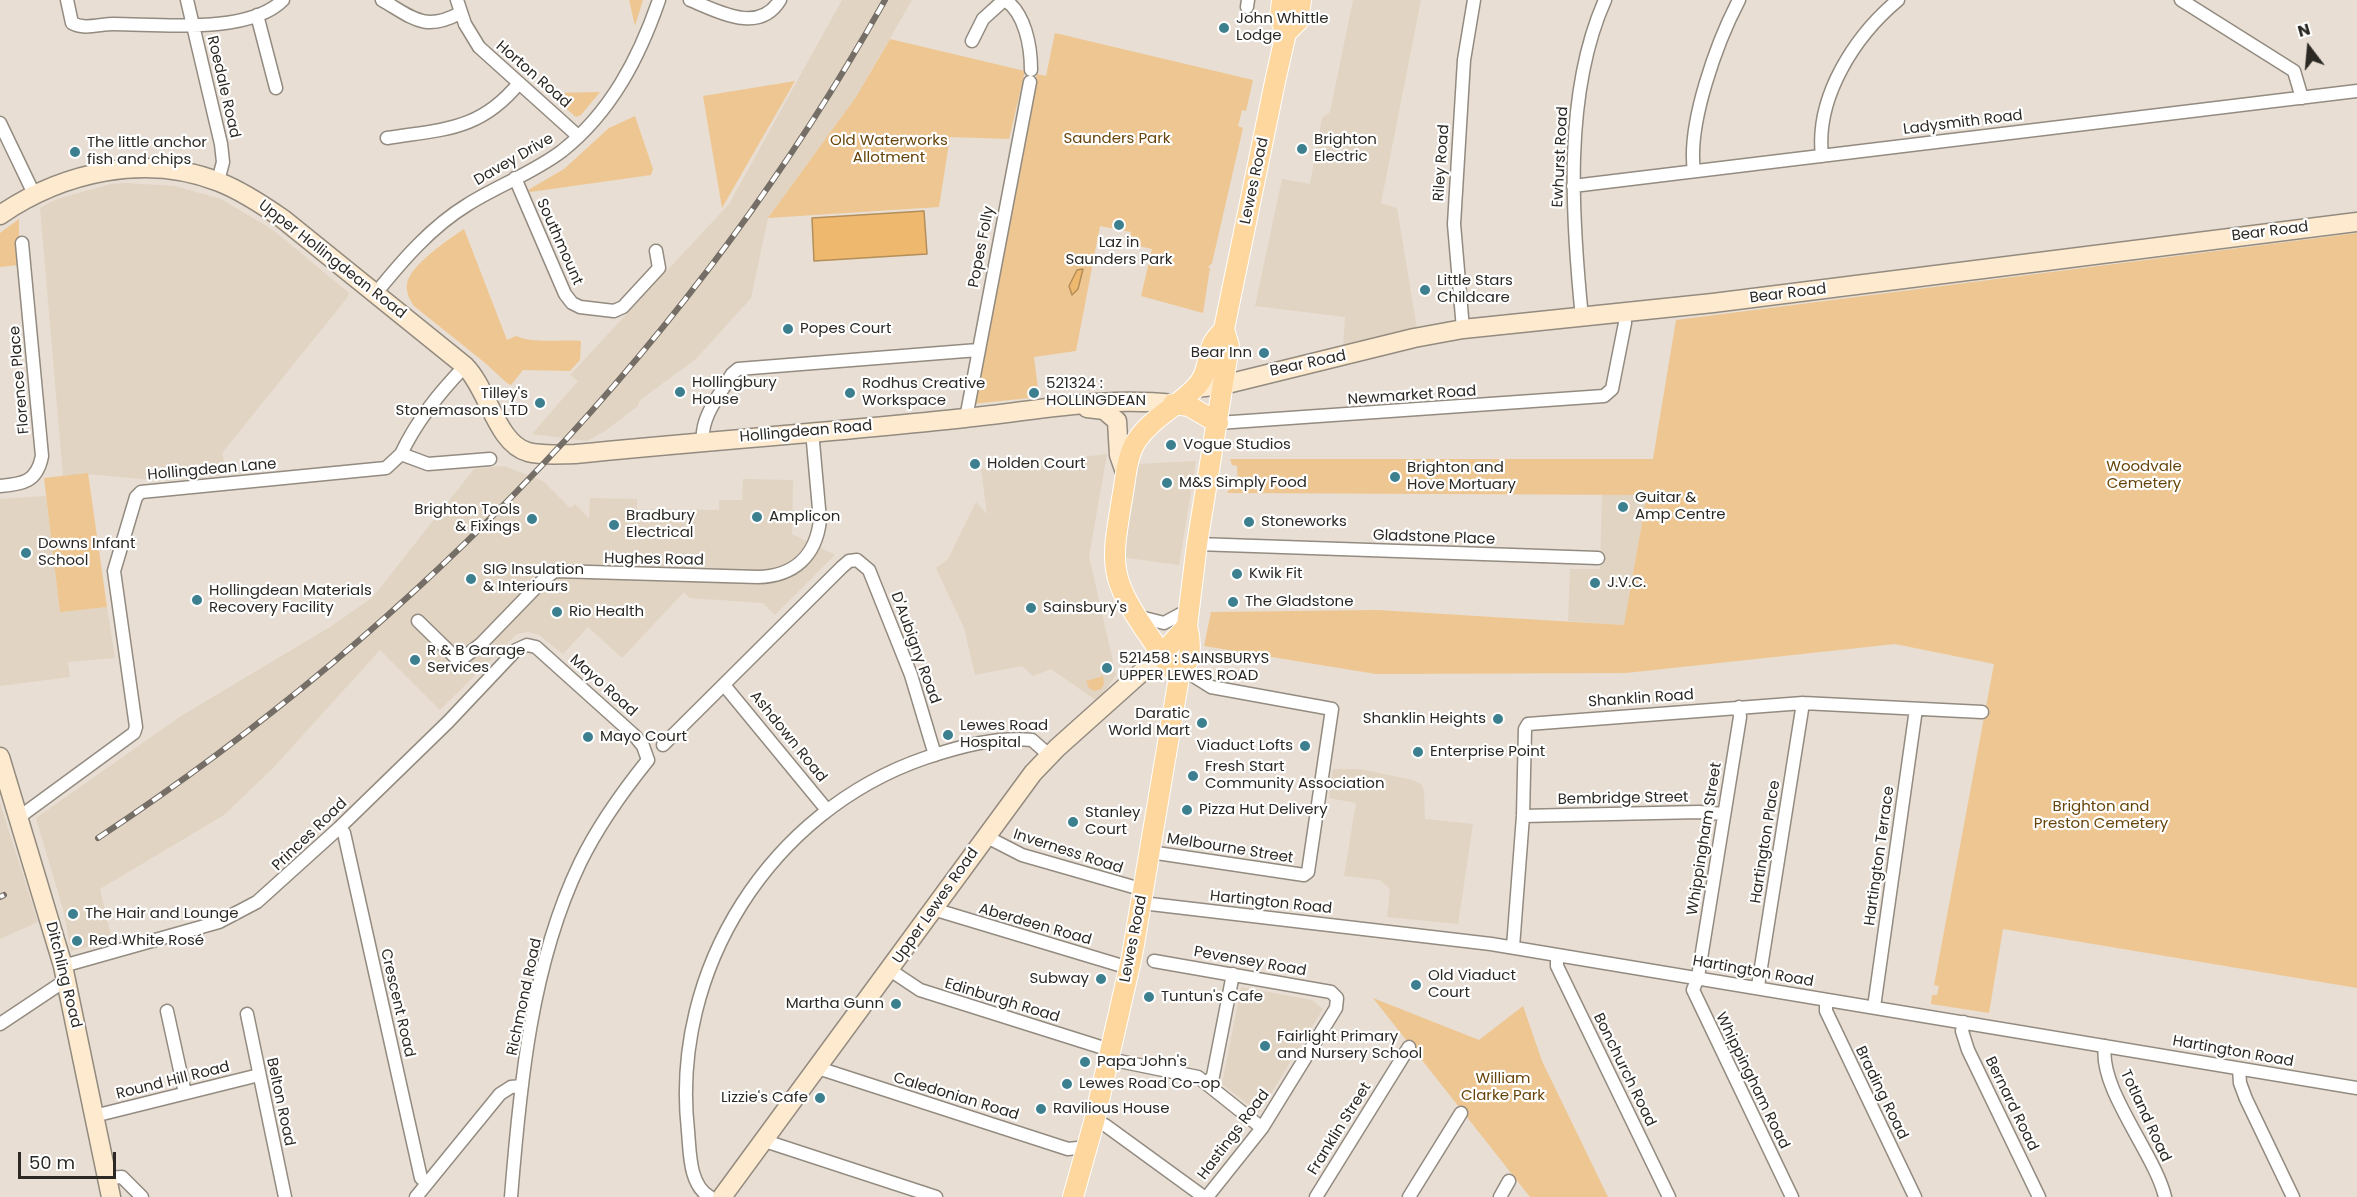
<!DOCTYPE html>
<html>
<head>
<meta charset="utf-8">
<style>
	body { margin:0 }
	#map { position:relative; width:2357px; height:1197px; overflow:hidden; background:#e8ded3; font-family:Poppins,sans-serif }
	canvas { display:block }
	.north { position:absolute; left:2279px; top:18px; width:60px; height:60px; -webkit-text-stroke:4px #fff; paint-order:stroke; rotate:344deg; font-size:16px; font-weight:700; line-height:24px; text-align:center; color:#2c2924 }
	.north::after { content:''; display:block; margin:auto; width:21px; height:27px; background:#2c2924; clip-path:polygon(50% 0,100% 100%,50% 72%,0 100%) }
	.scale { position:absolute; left:18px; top:1152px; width:98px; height:27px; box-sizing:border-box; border:3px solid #2c2924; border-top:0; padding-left:8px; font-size:18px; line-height:21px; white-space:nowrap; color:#2c2924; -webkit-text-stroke:4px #fff; paint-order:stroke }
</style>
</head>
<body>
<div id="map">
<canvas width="2357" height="1197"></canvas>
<div class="north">N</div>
<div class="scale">50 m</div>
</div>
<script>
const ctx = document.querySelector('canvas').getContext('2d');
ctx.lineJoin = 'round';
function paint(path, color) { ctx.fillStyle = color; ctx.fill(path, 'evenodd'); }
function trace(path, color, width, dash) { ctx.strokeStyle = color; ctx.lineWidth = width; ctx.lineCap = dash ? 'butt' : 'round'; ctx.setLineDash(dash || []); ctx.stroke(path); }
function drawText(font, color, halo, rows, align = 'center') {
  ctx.font = font + ' Poppins,sans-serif'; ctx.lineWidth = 4.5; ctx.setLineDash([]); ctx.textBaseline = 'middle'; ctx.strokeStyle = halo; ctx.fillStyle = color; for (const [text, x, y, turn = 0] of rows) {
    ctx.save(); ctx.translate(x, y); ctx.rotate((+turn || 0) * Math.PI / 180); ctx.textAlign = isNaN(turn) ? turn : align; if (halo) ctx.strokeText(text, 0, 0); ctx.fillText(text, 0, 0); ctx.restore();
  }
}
paint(new Path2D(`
	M842,0H912L856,97L768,218L751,298L696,359L640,400L638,406L605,431L587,441L532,434L578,381L570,375L729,204Z
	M1353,0H1421L1381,203L1397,208L1417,329L1343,348L1345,317L1255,306L1282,179L1310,184L1322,118L1330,112Z
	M126,183L175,186L221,199L273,230L349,293L347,298L222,453L227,475L164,481L87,474L63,476L40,208L57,199L111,184Z
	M1107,454L1089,556L1116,675L1097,701L1051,669L1033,676L1022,666L975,675L964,628L936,568L948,559L976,502L987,514L981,469Z
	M1196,461L1179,565L1127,558L1125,561V539L1137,464Z
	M504,466L543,481L570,508L575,504L589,518L590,498L637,499V509L719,510V500H742L743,479L793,480L792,534L835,555L775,615L763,603L689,598L684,592L622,658L588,627L563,654L539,635L528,632L517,634L440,710L380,650L273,768L224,815L100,889L112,940L71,951L64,913L36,818L181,716L330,627L372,598L474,469Z
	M1602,495H1647L1625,625L1568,621L1570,569H1600Z
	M46,496L60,611L107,607L115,658L68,662L70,677L0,686V499Z
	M1333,769H1360L1412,780L1421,784L1424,791L1425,819L1473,824L1458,924L1387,917L1390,889L1380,880L1344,876L1356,803L1329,798Z
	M0,803L38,922L0,939Z
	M1241,987L1312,1000L1323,1009L1259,1113L1222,1084Z`), '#e2d4c2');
paint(new Path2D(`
	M629,0H643L635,26Z
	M1055,33L1253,80L1246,111L1242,110L1238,126L1243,128L1212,263L1208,267L1210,268L1203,313L1141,296L1152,249L1129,244L1131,232L1100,226L1076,351L1034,357L1039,397L972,404L1037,74L1046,76Z
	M890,39L1025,71L1009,139L950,137L939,207L768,218L856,97Z
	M795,81L722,208L703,96Z
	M600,92L581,115L576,117L548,93Z
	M635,116L653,169L651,175L530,192L528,190L564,169L609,128Z
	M19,219V265L0,267V233Z
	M464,229L507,340L516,336C534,344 560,339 581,341L580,360L570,371L523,370L511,385L507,383L484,362L414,306C410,300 406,293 407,284C409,266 449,239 464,229Z
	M2357,233V988L2003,929L1989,1013L1931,1004L1932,995H1937L1939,986L1934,985L1994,664L1895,644L1626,673L1376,674L1204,646L1211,612L1378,610L1624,625L1647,495L1227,493L1230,488L1238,486L1237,466L1232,465L1230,459H1653L1676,320Z
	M88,473L107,607L60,612L44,478Z
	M1103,676L1104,684L1101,689L1094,691L1089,688L1086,681Z
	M1373,998L1479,1040L1523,1006L1542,1061L1608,1197H1530Z`), '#eec691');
const water = new Path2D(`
	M924,211L927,254L814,261L812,218Z
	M1083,269L1078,289L1072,295L1069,286L1077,270Z`);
paint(water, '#eeb96f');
trace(water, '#b48e58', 1.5);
const street = new Path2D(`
	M67,0L72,23C84,30 100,24 113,24C159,24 248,35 283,0
	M187,0L221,144L223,162L218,181
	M382,0C413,18 425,32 460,13
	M457,0L465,24L479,47L578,136
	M690,0C718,11 759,35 780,0
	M1005,0C1025,13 1031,46 1031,70
	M2181,0L2294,71L2302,98
	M1247,7L1248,0
	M257,15L276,88
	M972,41L983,19L1004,0
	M0,123L34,194
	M387,138C443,129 480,131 519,83
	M1822,156C1815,97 1855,36 1898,0
	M1694,171C1687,124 1717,42 1739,0
	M515,178L565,294L572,303L580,307L614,311L623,307L659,268L656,251
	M1573,186L2357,91
	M376,293C402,261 431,227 467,205C497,186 533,173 562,151C611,112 639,58 659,0
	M1582,318C1572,218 1563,94 1605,0
	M1463,329L1454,224L1464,60L1474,0
	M966,418L1030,82
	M1218,423L1604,396L1612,389L1625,323L1624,314
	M703,442C700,417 720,395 732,374L738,369L978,350
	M401,454C417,420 439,393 465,366
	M0,486C23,484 37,482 42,456L22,243
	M1197,544L1598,558
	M1136,616L1164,623L1190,609
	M418,621L459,661L481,644L544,579L555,571L758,577C794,576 816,556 820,520L812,431
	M724,685L827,810
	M1739,707L1740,717L1698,977L1693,990L1792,1197
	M663,745L842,567L849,561L857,560L869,570L911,675L935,755
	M1523,816L1699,812L1724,814
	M18,818L134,733L136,727L114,571L136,497L141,492L386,468L401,454L428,464L490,459
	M339,828L344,833L421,1178L427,1183
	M985,836L1022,855L1144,890
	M1150,852L1304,875L1308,872L1332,709L1211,687L1195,677L1188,667
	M1142,903L1491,944L2357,1088
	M933,909L1129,968
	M1513,947L1523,816L1525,729L1528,724L1803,703L1982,712
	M1557,956V966L1669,1197
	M1154,961L1331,992L1337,998L1336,1008L1262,1128L1207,1197
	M63,966L219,922L257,902L339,828L448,722L516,650L527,645L536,647L635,736L643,746L648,760C623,791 598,826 580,863C531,965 520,1085 511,1197
	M890,970L920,990L1110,1050
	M1758,986L1803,703
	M1826,1000V1011L1915,1197
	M1874,1007L1916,709
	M167,1011L185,1093
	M247,1014L285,1197
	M1964,1022L1962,1031L1968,1050L2039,1197
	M0,1024L66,980
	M2105,1046C2098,1088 2155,1154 2165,1197
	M1109,1059L1198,1077L1262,1128
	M818,1068L1068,1149L1087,1147
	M2239,1069L2240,1083L2246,1099L2293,1197
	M1208,1082L1213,1076L1233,974
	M94,1116L259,1075
	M1094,1122L1105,1125L1204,1197
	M765,1141L936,1197
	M107,1178L122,1177L142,1197
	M416,1197L500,1094L511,1087L522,1086
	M710,1197C689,1185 690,1153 688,1131C670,969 771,811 925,758C958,747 997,736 1032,740L1049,755
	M1316,1197L1409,1047
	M1409,1197L1461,1113
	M1500,1197L1509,1181`);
const secondary = new Path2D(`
	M0,215C63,172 146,153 219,182C242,191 263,205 283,219L465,366C488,389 497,444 528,452C543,456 560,454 575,454C705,441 836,432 965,418C1035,411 1103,396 1173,404
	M1195,388L1223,385L1414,338L1463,329L1713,303L2357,222
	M1087,408L1104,410L1117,421L1119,455L1126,475
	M0,757L63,966L111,1197
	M722,1197L1033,773L1057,748L1162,654`);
const primary = new Path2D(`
	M1282,0L1280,18L1286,33
	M1173,404L1189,406L1218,423
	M1162,654L1187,626
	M1179,677C1166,666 1160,651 1150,637C1107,575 1111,565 1123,493C1126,475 1127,455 1137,440C1155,414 1185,403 1200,382C1209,369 1207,356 1213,343C1216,338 1221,333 1224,329L1276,77L1286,33L1298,21L1301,0
	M1073,1197L1094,1122L1132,956L1179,677C1191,663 1192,644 1187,626L1197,544L1229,346L1224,329`);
trace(street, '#938b80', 15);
trace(secondary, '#938b80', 21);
trace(primary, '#fff', 22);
trace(street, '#fff', 12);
trace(secondary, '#feebcf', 18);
trace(primary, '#fed79f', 20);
const rail = new Path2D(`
	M98,838C420,625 696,338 885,0
	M0,897L4,895`);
trace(rail, '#746e67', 6);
trace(rail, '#fff', 4, [11]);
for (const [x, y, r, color] of [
	[1224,28,6,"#3c7f8f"],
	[1302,149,6,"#3c7f8f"],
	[75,152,6,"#3c7f8f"],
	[1119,225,6,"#3c7f8f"],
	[1425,290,6,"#3c7f8f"],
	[788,329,6,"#3c7f8f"],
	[1264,353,6,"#3c7f8f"],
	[680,392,6,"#3c7f8f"],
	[850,393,6,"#3c7f8f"],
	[1034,393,6,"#3c7f8f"],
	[540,403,6,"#3c7f8f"],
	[1171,445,6,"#3c7f8f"],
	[975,464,6,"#3c7f8f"],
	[1395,477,6,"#3c7f8f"],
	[1167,483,6,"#3c7f8f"],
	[1623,507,6,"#3c7f8f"],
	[757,517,6,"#3c7f8f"],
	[532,519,6,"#3c7f8f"],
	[1249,522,6,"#3c7f8f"],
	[614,525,6,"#3c7f8f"],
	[26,553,6,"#3c7f8f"],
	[1237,574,6,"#3c7f8f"],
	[471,579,6,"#3c7f8f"],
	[1595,583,6,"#3c7f8f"],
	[197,600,6,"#3c7f8f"],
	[1233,602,6,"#3c7f8f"],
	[1031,608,6,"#3c7f8f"],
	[557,612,6,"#3c7f8f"],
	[415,660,6,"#3c7f8f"],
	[1107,668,6,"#3c7f8f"],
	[1498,719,6,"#3c7f8f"],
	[1202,723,6,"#3c7f8f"],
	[948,735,6,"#3c7f8f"],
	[588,737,6,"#3c7f8f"],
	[1305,746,6,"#3c7f8f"],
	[1418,752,6,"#3c7f8f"],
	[1193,776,6,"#3c7f8f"],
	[1187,810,6,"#3c7f8f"],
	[1073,822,6,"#3c7f8f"],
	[73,914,6,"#3c7f8f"],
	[77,941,6,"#3c7f8f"],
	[1101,979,6,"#3c7f8f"],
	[1416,985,6,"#3c7f8f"],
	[1149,997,6,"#3c7f8f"],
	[896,1004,6,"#3c7f8f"],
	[1265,1046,6,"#3c7f8f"],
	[1085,1062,6,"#3c7f8f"],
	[1067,1084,6,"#3c7f8f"],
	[820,1098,6,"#3c7f8f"],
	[1041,1109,6,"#3c7f8f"]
]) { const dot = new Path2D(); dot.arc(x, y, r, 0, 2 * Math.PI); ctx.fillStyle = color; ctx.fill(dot); trace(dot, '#fff', 2); }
drawText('15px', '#2c2924', '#fff', [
	["John Whittle",1236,19],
	["Lodge",1236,36],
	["Brighton",1314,140],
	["Electric",1314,157],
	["The little anchor",87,143],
	["fish and chips",87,160],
	["Laz in",1119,243,"center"],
	["Saunders Park",1119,260,"center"],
	["Little Stars",1437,281],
	["Childcare",1437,298],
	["Popes Court",800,329],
	["Bear Inn",1252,353,"right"],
	["Hollingbury",692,383],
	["House",692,400],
	["Rodhus Creative",862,384],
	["Workspace",862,401],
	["521324 :",1046,384],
	["HOLLINGDEAN",1046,401],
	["Tilley's",528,394,"right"],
	["Stonemasons LTD",528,411,"right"],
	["Vogue Studios",1183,445],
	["Holden Court",987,464],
	["Brighton and",1407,468],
	["Hove Mortuary",1407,485],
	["M&S Simply Food",1179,483],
	["Guitar &",1635,498],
	["Amp Centre",1635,515],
	["Brighton Tools",520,510,"right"],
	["& Fixings",520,527,"right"],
	["Bradbury",626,516],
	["Electrical",626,533],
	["Amplicon",769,517],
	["Stoneworks",1261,522],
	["Downs Infant",38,544],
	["School",38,561],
	["SIG Insulation",483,570],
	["& Interiours",483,587],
	["Kwik Fit",1249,574],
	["J.V.C.",1607,583],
	["Hollingdean Materials",209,591],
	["Recovery Facility",209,608],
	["The Gladstone",1245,602],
	["Sainsbury's",1043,608],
	["Rio Health",569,612],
	["R & B Garage",427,651],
	["Services",427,668],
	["521458 : SAINSBURYS",1119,659],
	["UPPER LEWES ROAD",1119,676],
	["Daratic",1190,714,"right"],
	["World Mart",1190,731,"right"],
	["Shanklin Heights",1486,719,"right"],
	["Lewes Road",960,726],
	["Hospital",960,743],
	["Mayo Court",600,737],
	["Viaduct Lofts",1293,746,"right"],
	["Enterprise Point",1430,752],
	["Fresh Start",1205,767],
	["Community Association",1205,784],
	["Pizza Hut Delivery",1199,810],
	["Stanley",1085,813],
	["Court",1085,830],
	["The Hair and Lounge",85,914],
	["Red White Rosé",89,941],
	["Old Viaduct",1428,976],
	["Court",1428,993],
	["Subway",1089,979,"right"],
	["Tuntun's Cafe",1161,997],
	["Martha Gunn",884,1004,"right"],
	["Fairlight Primary",1277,1037],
	["and Nursery School",1277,1054],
	["Papa John's",1097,1062],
	["Lewes Road Co-op",1079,1084],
	["Lizzie's Cafe",808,1098,"right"],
	["Ravilious House",1053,1109]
], 'left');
drawText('15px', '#2c2924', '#fff', [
	["Horton Road",533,75,41],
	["Roedale Road",223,87,77],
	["Ladysmith Road",1963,123,-7],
	["Ewhurst Road",1561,157,-87],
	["Davey Drive",514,160,-30],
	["Riley Road",1442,163,-86],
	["Lewes Road",1255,181,-78],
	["Bear Road",2270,232,-7],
	["Southmount",559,242,66],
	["Popes Folly",982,247,-79],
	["Upper Hollingdean Road",332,260,38],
	["Bear Road",1788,294,-7],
	["Bear Road",1308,364,-12],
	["Florence Place",20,380,-95],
	["Newmarket Road",1412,396,-4],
	["Hollingdean Road",806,432,-5],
	["Hollingdean Lane",212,470,-5],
	["Gladstone Place",1434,538,2],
	["Hughes Road",654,560,1],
	["D'Aubigny Road",915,648,70],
	["Mayo Road",603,686,42],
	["Shanklin Road",1641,699,-4],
	["Ashdown Road",788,737,51],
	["Bembridge Street",1623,799,-1],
	["Princes Road",310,835,-44],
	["Whippingham Street",1705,839,-81],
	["Hartington Place",1766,842,-81],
	["Melbourne Street",1230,849,9],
	["Inverness Road",1068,852,18],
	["Hartington Terrace",1880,856,-82],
	["Hartington Road",1271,903,6],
	["Upper Lewes Road",936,906,-55],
	["Aberdeen Road",1035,925,16],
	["Lewes Road",1134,939,-79],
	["Pevensey Road",1250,962,10],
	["Hartington Road",1753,972,10],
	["Ditchling Road",63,975,76],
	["Richmond Road",525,997,-78],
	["Edinburgh Road",1002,1001,17],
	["Crescent Road",397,1003,77],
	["Hartington Road",2233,1052,10],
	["Bonchurch Road",1624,1070,64],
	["Round Hill Road",173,1081,-14],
	["Whippingham Road",1752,1081,64],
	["Brading Road",1881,1093,64],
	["Caledonian Road",956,1097,17],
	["Belton Road",280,1102,78],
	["Bernard Road",2011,1104,64],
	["Totland Road",2145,1116,65],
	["Franklin Street",1340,1129,-58],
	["Hastings Road",1234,1135,-53]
]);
drawText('15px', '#674409', '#fff', [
	["Saunders Park",1117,139],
	["Old Waterworks",889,141],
	["Allotment",889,158],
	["Woodvale",2144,467],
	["Cemetery",2144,484],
	["Brighton and",2101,807],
	["Preston Cemetery",2101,824],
	["William",1503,1079],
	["Clarke Park",1503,1096]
]);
</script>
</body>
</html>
